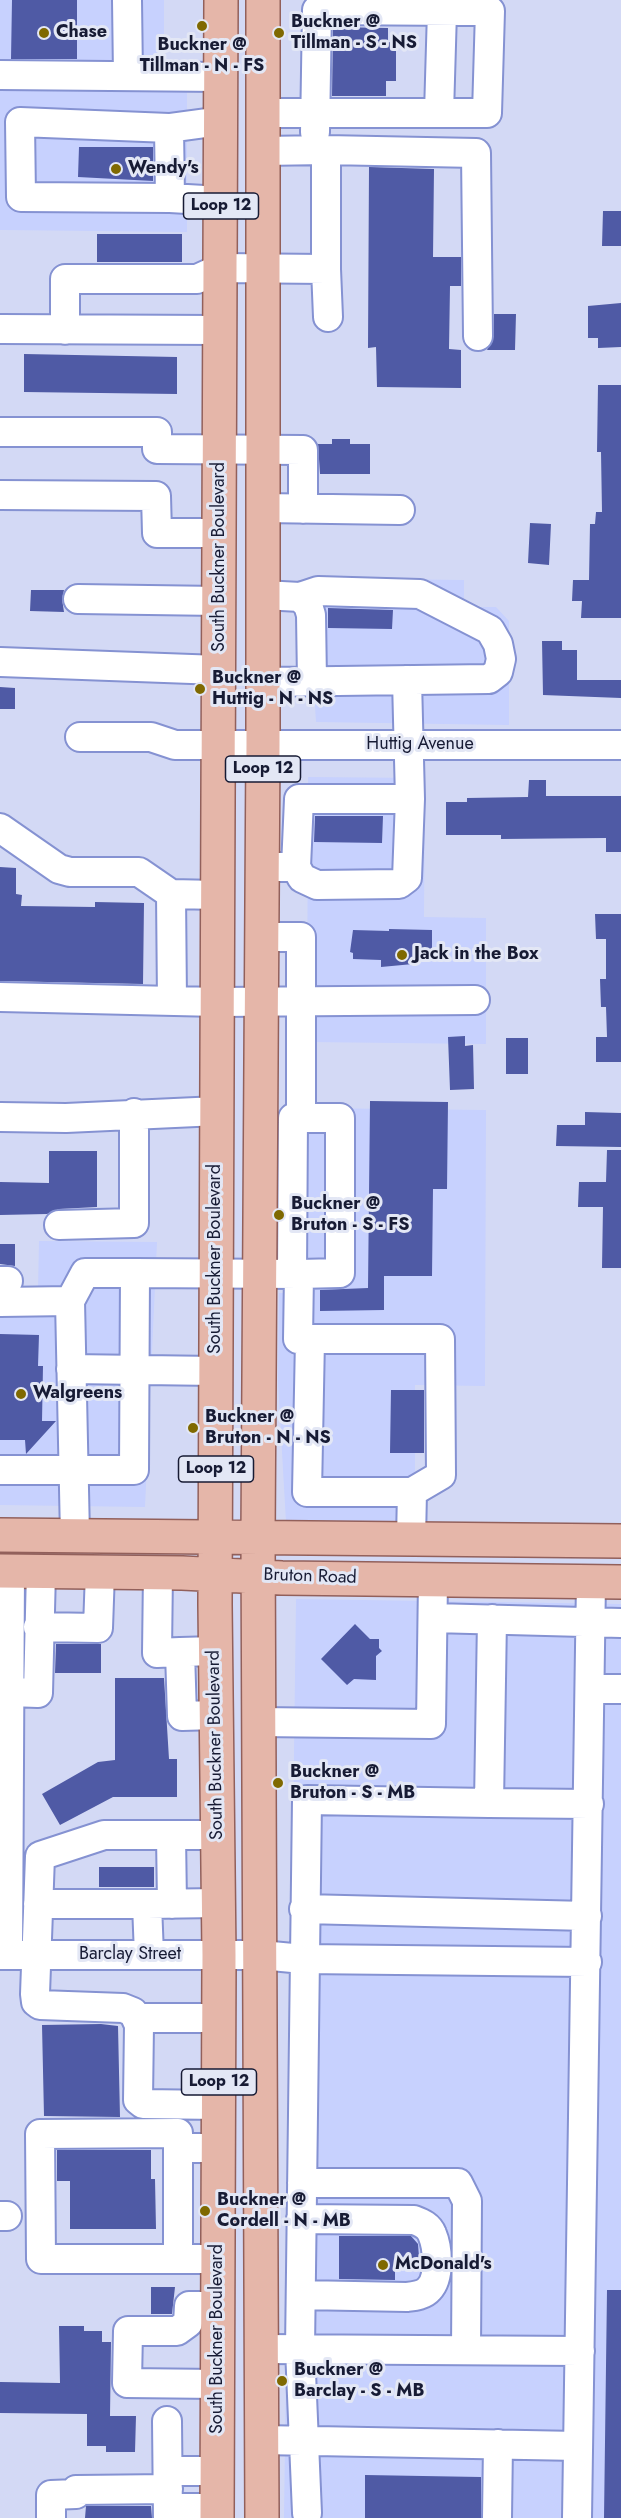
<!DOCTYPE html>
<html>
<head>
<meta charset="utf-8">
<style>
	body { margin:0 }
	canvas { display:block; background:#d3d9f5 }
</style>
</head>
<body>
<canvas width="621" height="2518"></canvas>
<script>
const ctx = document.querySelector('canvas').getContext('2d');
ctx.lineJoin = 'round';
function paint(path, color) { ctx.fillStyle = color; ctx.fill(path, 'evenodd'); }
function trace(path, color, width, dash) { ctx.strokeStyle = color; ctx.lineWidth = width; ctx.lineCap = dash ? 'butt' : 'round'; ctx.setLineDash(dash || []); ctx.stroke(path); }
function drawText(font, color, halo, rows, align = 'center') {
  ctx.font = font + ' Jost,sans-serif'; ctx.lineWidth = 6; ctx.setLineDash([]); ctx.textBaseline = 'middle'; ctx.strokeStyle = halo; ctx.fillStyle = color; for (const [text, x, y, turn = 0] of rows) {
    ctx.save(); ctx.translate(x, y); ctx.rotate((+turn || 0) * Math.PI / 180); ctx.textAlign = isNaN(turn) ? turn : align; if (halo) ctx.strokeText(text, 0, 0); ctx.fillText(text, 0, 0); ctx.restore();
  }
}
paint(new Path2D(`
	M0,0H164V88H187V232L0,230Z
	M307,578L464,580V607H496L509,621V725L316,722Z
	M308,777L425,778L424,917L486,918V1044L307,1042Z
	M307,1108L486,1110L485,1386L415,1385V1523L286,1522L278,1382L279,1293H306Z
	M39,1241L157,1242L145,1507L0,1505V1290H38Z
	M296,1599L621,1604V2518H284Z`), '#c7d1fe');
paint(new Path2D(`
	M12,0H77V59H11Z
	M333,27L388,28V42L396,43V81H386V96H332Z
	M79,147H153V181L78,177Z
	M369,167L434,169L433,257H461V286H450L449,349L461,350V388L377,387L376,347L368,348Z
	M603,211H621V246H602Z
	M97,234H182V262H97Z
	M621,303V347L598,348V338H588V306Z
	M494,314H516L515,350H487L494,336Z
	M24,354L177,357V394L24,392Z
	M598,385H621V618H581L582,601H572L573,580H589L590,524H595L596,512H602L601,452H597Z
	M332,439H350V444H370V474H320L318,444H332Z
	M530,523L551,524L549,565L528,563Z
	M31,590H64L62,599L64,612L30,611Z
	M328,608L393,610L392,629L328,628Z
	M542,641H562V650H577V680H621V698L543,695Z
	M0,687L15,688V709H0Z
	M529,780H546V796H621V852H606V838L501,839V835H446V802H467V798L528,797Z
	M315,816H383L382,843L314,842Z
	M0,867L16,868V894L22,895L21,906L95,907V902L144,903L143,984L0,981Z
	M595,914H621V1062H596V1037H607L606,1007H601L600,979H606V939H596Z
	M389,929L432,930V955H425V959H413V964L381,967V960L353,959V953L350,952L353,930L389,931Z
	M465,1036V1046L473,1045L474,1089L450,1090L448,1037Z
	M506,1038H528V1074H506Z
	M370,1101L448,1102L447,1189H433L432,1276H384V1310L320,1311V1290L368,1288Z
	M585,1112L621,1113V1147L556,1146L557,1125H585Z
	M607,1150H621V1268H602L603,1207H578L579,1182H606Z
	M49,1151H97V1207L59,1209L47,1214L0,1215V1182L49,1183Z
	M0,1244H15V1266L0,1264Z
	M0,1334L39,1335L38,1366H43L42,1421H56L26,1454L25,1440H0Z
	M391,1390H424V1453H390Z
	M355,1624L370,1639H379V1648L382,1651L376,1656V1680L354,1679L347,1685L321,1659Z
	M56,1644H101V1673H55Z
	M115,1678H164L169,1759H177V1797H113L60,1825L42,1794L98,1762L115,1760Z
	M99,1867H154V1887H99Z
	M101,2024L118,2026L120,2117L44,2116L42,2025Z
	M57,2150H151V2179H155L156,2229H70V2181H57Z
	M339,2236H411L418,2244L420,2270H395V2280L339,2279Z
	M151,2287H175L172,2314H151Z
	M607,2290H621V2518H604Z
	M59,2326H84V2331H102V2342H111L110,2416H136L135,2452H106V2446H87V2414L0,2413V2382L60,2383Z
	M365,2475L481,2477V2518H365Z
	M86,2506H151L152,2518H85Z`), '#4f5aa5');
const minor = new Path2D(`
	M127,0L128,76
	M0,75L221,77
	M263,113H487L490,11H463L464,0
	M439,113L442,11
	M221,121L169,128L20,122L21,197L170,198L221,201
	M169,128L170,198
	M315,132L317,10L463,11
	M326,150L476,153L478,336
	M326,269L328,317
	M0,329L218,330
	M65,330V279H197L221,268L326,269V150L263,151
	M0,432H157V449L303,450V509
	M0,495L156,496L157,533H220
	M263,508L400,510
	M300,597L308,605L311,615L312,681
	M78,599L219,601
	M0,662L219,670
	M263,682L489,679L498,672L501,659L498,644L490,630L420,594L318,591L300,597L263,595
	M80,737H151L175,745H621
	M0,828L59,869L70,872H139L171,894L218,895
	M263,867H296L302,878L317,885L399,884L407,878L410,799L407,680
	M296,867L299,799H410
	M171,894L172,1001
	M262,937H301V1117
	M0,997L218,1002L475,1000
	M0,1117L66,1118L218,1111
	M59,1225L134,1223V1113
	M292,1274L293,1118H340V1273L299,1274
	M0,1281H8
	M70,1301L85,1273H135
	M0,1302L70,1301L75,1536
	M310,1339L307,1492H412
	M71,1369L216,1371
	M0,1470H134L135,1273L299,1274L298,1339H440L441,1475L412,1492L411,1539
	M158,1572L157,1653L180,1652
	M433,1618L621,1623
	M38,1627L98,1628L100,1572
	M215,1651L180,1652L182,1716L216,1715
	M590,1689H621
	M10,1692L38,1693L41,1571
	M259,1722L431,1724L433,1580
	M489,1803L589,1804
	M171,1835L172,1904
	M218,1835H104L40,1856L35,1994L36,2002L40,2005L123,2008L133,2012L139,2025L138,2100L143,2104L219,2105
	M38,1904H147
	M304,1909L587,1916
	M8,1954L10,1571
	M0,1955H261L303,1959L587,1962
	M149,1955L147,1904L218,1903
	M138,2018H219
	M178,2148V2259
	M302,2183H458L467,2201L466,2350
	M0,2216H7
	M218,2259H41L40,2134L178,2133V2148H218
	M301,2295L407,2297C415,2296 424,2295 429,2289C440,2278 438,2248 432,2234C429,2226 422,2223 414,2220L301,2219
	M262,2349L580,2351
	M218,2384L127,2383L128,2331H177L188,2323L189,2306H218
	M167,2421L168,2518
	M262,2440L578,2446
	M168,2471H218
	M168,2508H218
	M307,2513L300,2349L307,1800L489,1803L492,1619
	M51,2518V2495L76,2494V2490L168,2489
	M497,2518L498,2444
	M577,2518L591,1581`);
const major = new Path2D(`
	M0,1535L621,1541
	M0,1571L182,1573L282,1578L621,1582
	M217,2518L219,1955L215,1604L221,0
	M262,2518L258,1537L263,744V0`);
trace(minor, '#8592d2', 32);
trace(major, '#92605b', 36);
trace(minor, '#fff', 28);
trace(major, '#e5b6a9', 33);
for (const [x, y, r, color] of [
	[202,26,6,"#7f6901"],
	[44,33,6,"#7f6901"],
	[279,33,6,"#7f6901"],
	[116,169,6,"#7f6901"],
	[200,689,6,"#7f6901"],
	[402,955,6,"#7f6901"],
	[279,1215,6,"#7f6901"],
	[21,1394,6,"#7f6901"],
	[193,1428,6,"#7f6901"],
	[278,1783,6,"#7f6901"],
	[205,2211,6,"#7f6901"],
	[383,2265,6,"#7f6901"],
	[282,2381,6,"#7f6901"]
]) { const dot = new Path2D(); dot.arc(x, y, r, 0, 2 * Math.PI); ctx.fillStyle = color; ctx.fill(dot); trace(dot, '#e3e7f5', 2); }
for (const [x, y, w] of [
	[221,206,75],
	[263,769,75],
	[216,1469,75],
	[219,2082,75]
]) { const box = new Path2D(); box.roundRect(x - w / 2, y - 13, w, 26, 4.5); ctx.fillStyle = '#e3e7f5'; ctx.fill(box); trace(box, '#171b34', 1.5); }
drawText('bold 16px', '#171b34', null, [
	["Loop 12",221,206],
	["Loop 12",263,769],
	["Loop 12",216,1469],
	["Loop 12",219,2082]
]);
drawText('bold 18px', '#171b34', '#e3e7f5', [
	["Buckner @",291,23],
	["Tillman - S - NS",291,44],
	["Chase",56,33],
	["Buckner @",202,46,"center"],
	["Tillman - N - FS",202,67,"center"],
	["Wendy's",128,169],
	["Buckner @",212,679],
	["Huttig - N - NS",212,700],
	["Jack in the Box",414,955],
	["Buckner @",291,1205],
	["Bruton - S - FS",291,1226],
	["Walgreens",33,1394],
	["Buckner @",205,1418],
	["Bruton - N - NS",205,1439],
	["Buckner @",290,1773],
	["Bruton - S - MB",290,1794],
	["Buckner @",217,2201],
	["Cordell - N - MB",217,2222],
	["McDonald's",395,2265],
	["Buckner @",294,2371],
	["Barclay - S - MB",294,2392]
], 'left');
drawText('18px', '#171b34', '#e3e7f5', [
	["South Buckner Boulevard",220,557,-90],
	["Huttig Avenue",420,745],
	["South Buckner Boulevard",216,1259,-90],
	["Bruton Road",310,1577,2],
	["South Buckner Boulevard",216,1745,-91],
	["Barclay Street",130,1955],
	["South Buckner Boulevard",218,2339,-90]
]);
</script>
</body>
</html>
